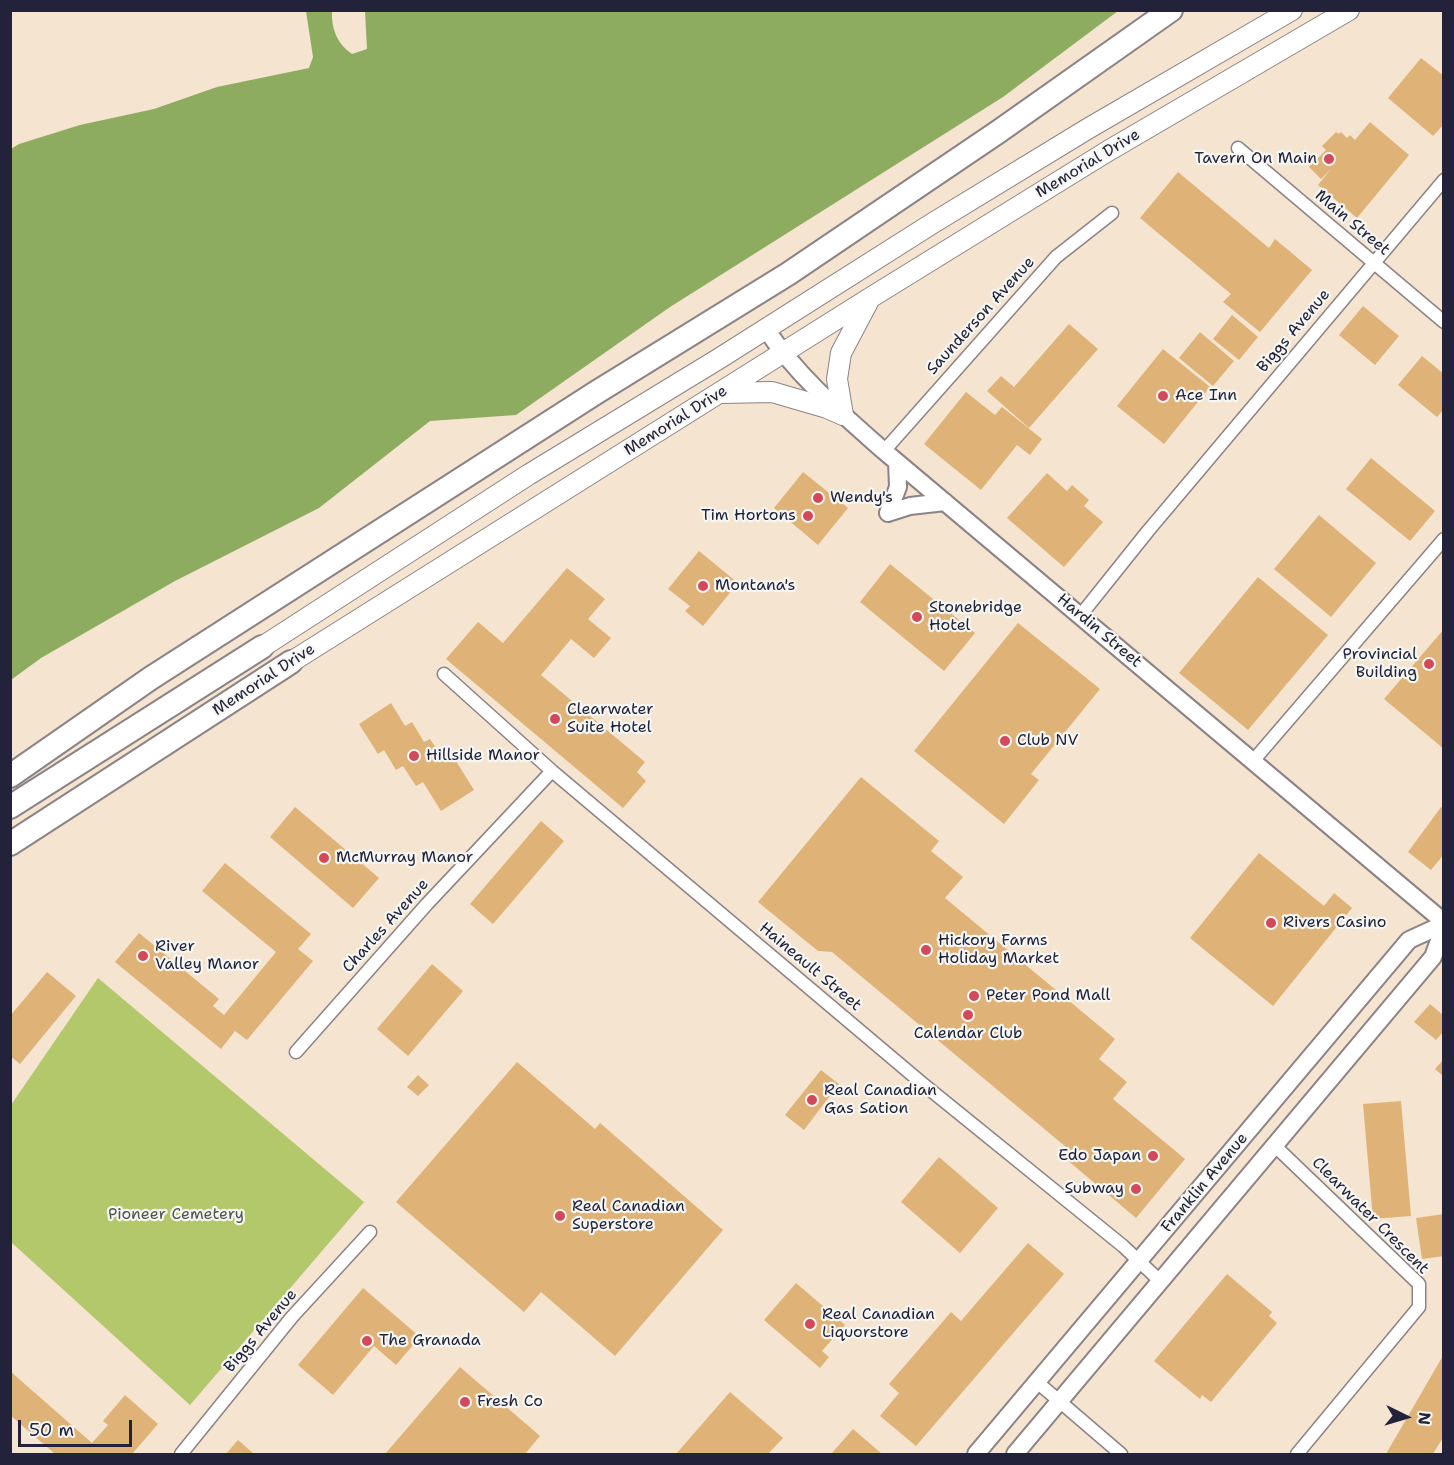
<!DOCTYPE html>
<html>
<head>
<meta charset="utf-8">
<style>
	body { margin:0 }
	#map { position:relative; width:1454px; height:1465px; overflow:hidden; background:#f4e4d0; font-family:"Shantell Sans",sans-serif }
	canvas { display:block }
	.frame { position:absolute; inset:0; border:12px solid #22223b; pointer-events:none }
	.north { position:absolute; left:1376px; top:1387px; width:60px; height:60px; -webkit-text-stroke:4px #f6f6f2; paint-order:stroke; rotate:95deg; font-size:16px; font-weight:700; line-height:24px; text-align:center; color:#22223b }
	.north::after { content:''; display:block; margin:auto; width:21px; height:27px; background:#22223b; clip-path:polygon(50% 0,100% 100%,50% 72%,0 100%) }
	.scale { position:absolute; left:18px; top:1420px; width:114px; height:27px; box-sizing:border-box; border:3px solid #22223b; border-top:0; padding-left:8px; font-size:18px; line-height:21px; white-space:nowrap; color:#22223b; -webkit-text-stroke:4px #f6f6f2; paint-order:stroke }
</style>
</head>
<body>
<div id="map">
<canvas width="1454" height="1465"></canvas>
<div class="frame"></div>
<div class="north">N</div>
<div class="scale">50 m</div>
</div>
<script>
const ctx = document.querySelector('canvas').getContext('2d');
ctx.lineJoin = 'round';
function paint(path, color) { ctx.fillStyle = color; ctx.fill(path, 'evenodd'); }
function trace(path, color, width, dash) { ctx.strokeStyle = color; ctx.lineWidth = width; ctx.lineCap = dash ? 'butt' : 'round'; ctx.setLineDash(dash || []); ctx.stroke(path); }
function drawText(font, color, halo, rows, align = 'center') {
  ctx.font = font + ' "Shantell Sans",sans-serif'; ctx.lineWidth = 4.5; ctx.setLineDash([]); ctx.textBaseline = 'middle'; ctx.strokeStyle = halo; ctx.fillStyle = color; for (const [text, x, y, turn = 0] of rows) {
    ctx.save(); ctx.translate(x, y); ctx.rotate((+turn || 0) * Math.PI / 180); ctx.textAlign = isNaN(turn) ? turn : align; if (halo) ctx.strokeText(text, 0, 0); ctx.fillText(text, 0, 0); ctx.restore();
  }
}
paint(new Path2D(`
	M98,978L364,1202L190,1405L11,1242V1105Z`), '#b3c76b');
paint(new Path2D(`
	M306,11H332C331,28 337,44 352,54L367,49L365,11H1118L1003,97L670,307L516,415L430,421L319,508L175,581L41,658L11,680V149L19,144L80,125L154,109L217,87L309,68L313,57Z`), '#8eac5f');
paint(new Path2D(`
	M1421,58L1444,76V124L1433,136L1388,98Z
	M1370,122L1409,155L1357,218L1318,185L1331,169L1321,179L1309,167L1326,150L1322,146L1336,132L1339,134L1341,132L1347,138L1350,135L1355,140Z
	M1178,172L1269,248L1275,239L1312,270L1260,332L1223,302L1231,294L1140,218Z
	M1363,306L1399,336L1375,365L1339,335Z
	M1232,315L1258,337L1239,360L1213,339Z
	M1069,324L1098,349L1029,428L987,391L1001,376L1014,387Z
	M1200,332L1234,361L1213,386L1179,358Z
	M1163,349L1210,387L1164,444L1117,406Z
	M1422,356L1444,374V409L1437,417L1398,385Z
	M966,392L995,415L1002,407L1042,439L1030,455L1017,445L981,490L924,444Z
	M1371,458L1435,511L1410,541L1346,489Z
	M803,472L848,508L818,545L774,508Z
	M1047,473L1067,491L1072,485L1089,500L1084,506L1103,522L1064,567L1007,518Z
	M1319,515L1376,563L1331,617L1274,569Z
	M699,551L738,583L703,626L685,611L690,606L668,589Z
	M890,564L975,633L944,671L860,602Z
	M567,568L605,599L588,619L611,638L594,658L571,639L541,675L645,762L637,772L646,781L623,808L446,659L478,622L503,643Z
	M1258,577L1328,635L1248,730L1179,673Z
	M1018,623L1100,689L1031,774L1039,780L1004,824L914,751Z
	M1444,629V749L1384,699Z
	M391,703L405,726L412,722L424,742L430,739L443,759L451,753L474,790L441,811L423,782L416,786L403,766L396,770L384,750L378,754L359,724Z
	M861,777L939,841L931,851L963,877L945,898L1115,1039L1099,1059L1127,1082L1113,1099L1185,1159L1136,1218L1066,1159L1072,1152L832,952L818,951L758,902Z
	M295,807L379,878L353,908L270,837Z
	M1441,807L1444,809V854L1431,870L1408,852Z
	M541,821L564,841L493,924L470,904Z
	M1259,853L1324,906L1334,893L1352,908L1273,1006L1190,938Z
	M225,863L311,934L298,949L313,961L247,1040L235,1031L221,1049L115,962L139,933L219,999L213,1006L224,1015L276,952L202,891Z
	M432,964L463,991L408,1056L377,1029Z
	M47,972L76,996L20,1064L10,1056V1016Z
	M1430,1004L1444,1016V1031L1436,1040L1414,1022Z
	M1444,1059V1077L1435,1069Z
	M517,1062L595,1129L600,1123L723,1230L615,1356L541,1292L524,1312L396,1202Z
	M821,1070L839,1084L804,1130L785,1115Z
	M418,1075L429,1085L418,1096L407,1087Z
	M1401,1101L1411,1216L1373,1219L1363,1104Z
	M939,1157L998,1208L960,1253L901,1202Z
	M1444,1214V1256L1422,1259L1416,1218Z
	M1028,1243L1064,1274L916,1446L880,1416L899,1393L889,1384L951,1312L961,1321Z
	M1227,1274L1272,1312L1269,1316L1277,1323L1211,1402L1202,1395L1200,1399L1154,1361Z
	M796,1283L845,1325L822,1351L829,1357L820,1368L764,1320Z
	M363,1288L420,1337L396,1365L374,1346L333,1395L298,1365Z
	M1444,1354V1436L1433,1454H1386Z
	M460,1367L540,1436L525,1454H385Z
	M10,1371L92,1443L108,1425L103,1421L125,1395L158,1424L132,1454H55L10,1415Z
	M730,1392L783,1438L768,1454H676Z
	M853,1429L882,1454H831Z
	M238,1440L254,1454H226Z`), '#dfb378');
const minor = new Path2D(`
	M1238,148L1444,322
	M884,451L1056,257L1112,213
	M1080,616L1148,531L1444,180
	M444,674L552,771L923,1084L1123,1246L1159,1280
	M1253,761L1444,539
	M296,1052L427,904L552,771
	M1275,1146L1419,1284V1307L1297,1454
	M1037,1382L1121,1454
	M181,1454L292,1317L370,1232`);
const secondary = new Path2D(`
	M766,329C798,377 841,413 884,451L1444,922
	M888,513L910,506L945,502
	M888,513L898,487L897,462
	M976,1454L1409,940L1444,924
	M1015,1454C1153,1288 1294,1124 1433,957L1444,927`);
const trunk = new Path2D(`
	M721,393L772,392L827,408L843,415
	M843,415L837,379L841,353L869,300
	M262,647L528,475L720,358L933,223L1089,128L1292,10
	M291,662L870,298L1108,151L1349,10`);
const motorway = new Path2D(`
	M10,776L151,678L597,392L788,274L998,132L1171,10
	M10,807L262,647
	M10,844L291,662`);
trace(minor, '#8b8386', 15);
trace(secondary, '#8b8386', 20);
trace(trunk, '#8b8386', 22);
trace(motorway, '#8b8386', 26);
trace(minor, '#fff', 12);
trace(secondary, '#fff', 16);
trace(trunk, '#fff', 20);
trace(motorway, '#fff', 22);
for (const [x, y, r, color] of [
	[1329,159,6,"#d1495b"],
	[1163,396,6,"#d1495b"],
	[818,498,6,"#d1495b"],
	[808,516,6,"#d1495b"],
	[703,586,6,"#d1495b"],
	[917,617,6,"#d1495b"],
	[1429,664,6,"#d1495b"],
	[555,719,6,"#d1495b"],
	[1005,741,6,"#d1495b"],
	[414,756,6,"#d1495b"],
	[324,858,6,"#d1495b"],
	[1271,923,6,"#d1495b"],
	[926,950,6,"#d1495b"],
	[143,956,6,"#d1495b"],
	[974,996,6,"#d1495b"],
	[968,1015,6,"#d1495b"],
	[812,1100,6,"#d1495b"],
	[1153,1156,6,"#d1495b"],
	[1136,1189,6,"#d1495b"],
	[560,1216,6,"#d1495b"],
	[810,1324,6,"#d1495b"],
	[367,1341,6,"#d1495b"],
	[465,1402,6,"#d1495b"]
]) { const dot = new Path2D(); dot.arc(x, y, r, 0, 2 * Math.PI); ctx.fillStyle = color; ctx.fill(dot); trace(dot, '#f6f6f2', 2); }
drawText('16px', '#22223b', '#f6f6f2', [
	["Tavern On Main",1317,159,"right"],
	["Ace Inn",1175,396],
	["Wendy's",830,498],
	["Tim Hortons",796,516,"right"],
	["Montana's",715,586],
	["Stonebridge",929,608],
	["Hotel",929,626],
	["Provincial",1417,655,"right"],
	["Building",1417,673,"right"],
	["Clearwater",567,710],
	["Suite Hotel",567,728],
	["Club NV",1017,741],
	["Hillside Manor",426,756],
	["McMurray Manor",336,858],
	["Rivers Casino",1283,923],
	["Hickory Farms",938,941],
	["Holiday Market",938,959],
	["River",155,947],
	["Valley Manor",155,965],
	["Peter Pond Mall",986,996],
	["Calendar Club",968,1034,"center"],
	["Real Canadian",824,1091],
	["Gas Sation",824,1109],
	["Edo Japan",1141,1156,"right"],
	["Subway",1124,1189,"right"],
	["Real Canadian",572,1207],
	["Superstore",572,1225],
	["Real Canadian",822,1315],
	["Liquorstore",822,1333],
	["The Granada",379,1341],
	["Fresh Co",477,1402]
], 'left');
drawText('16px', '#22223b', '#f6f6f2', [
	["Memorial Drive",1088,164,-31],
	["Main Street",1352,223,40],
	["Saunderson Avenue",981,316,-48],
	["Biggs Avenue",1294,331,-50],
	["Memorial Drive",676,421,-32],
	["Hardin Street",1099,631,40],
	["Memorial Drive",264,680,-33],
	["Charles Avenue",386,926,-48],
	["Haineault Street",810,967,40],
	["Franklin Avenue",1205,1183,-50],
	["Clearwater Crescent",1370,1216,45],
	["Biggs Avenue",261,1331,-50]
]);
drawText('16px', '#4e5449', '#f6f6f2', [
	["Pioneer Cemetery",176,1215]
]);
</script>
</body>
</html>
